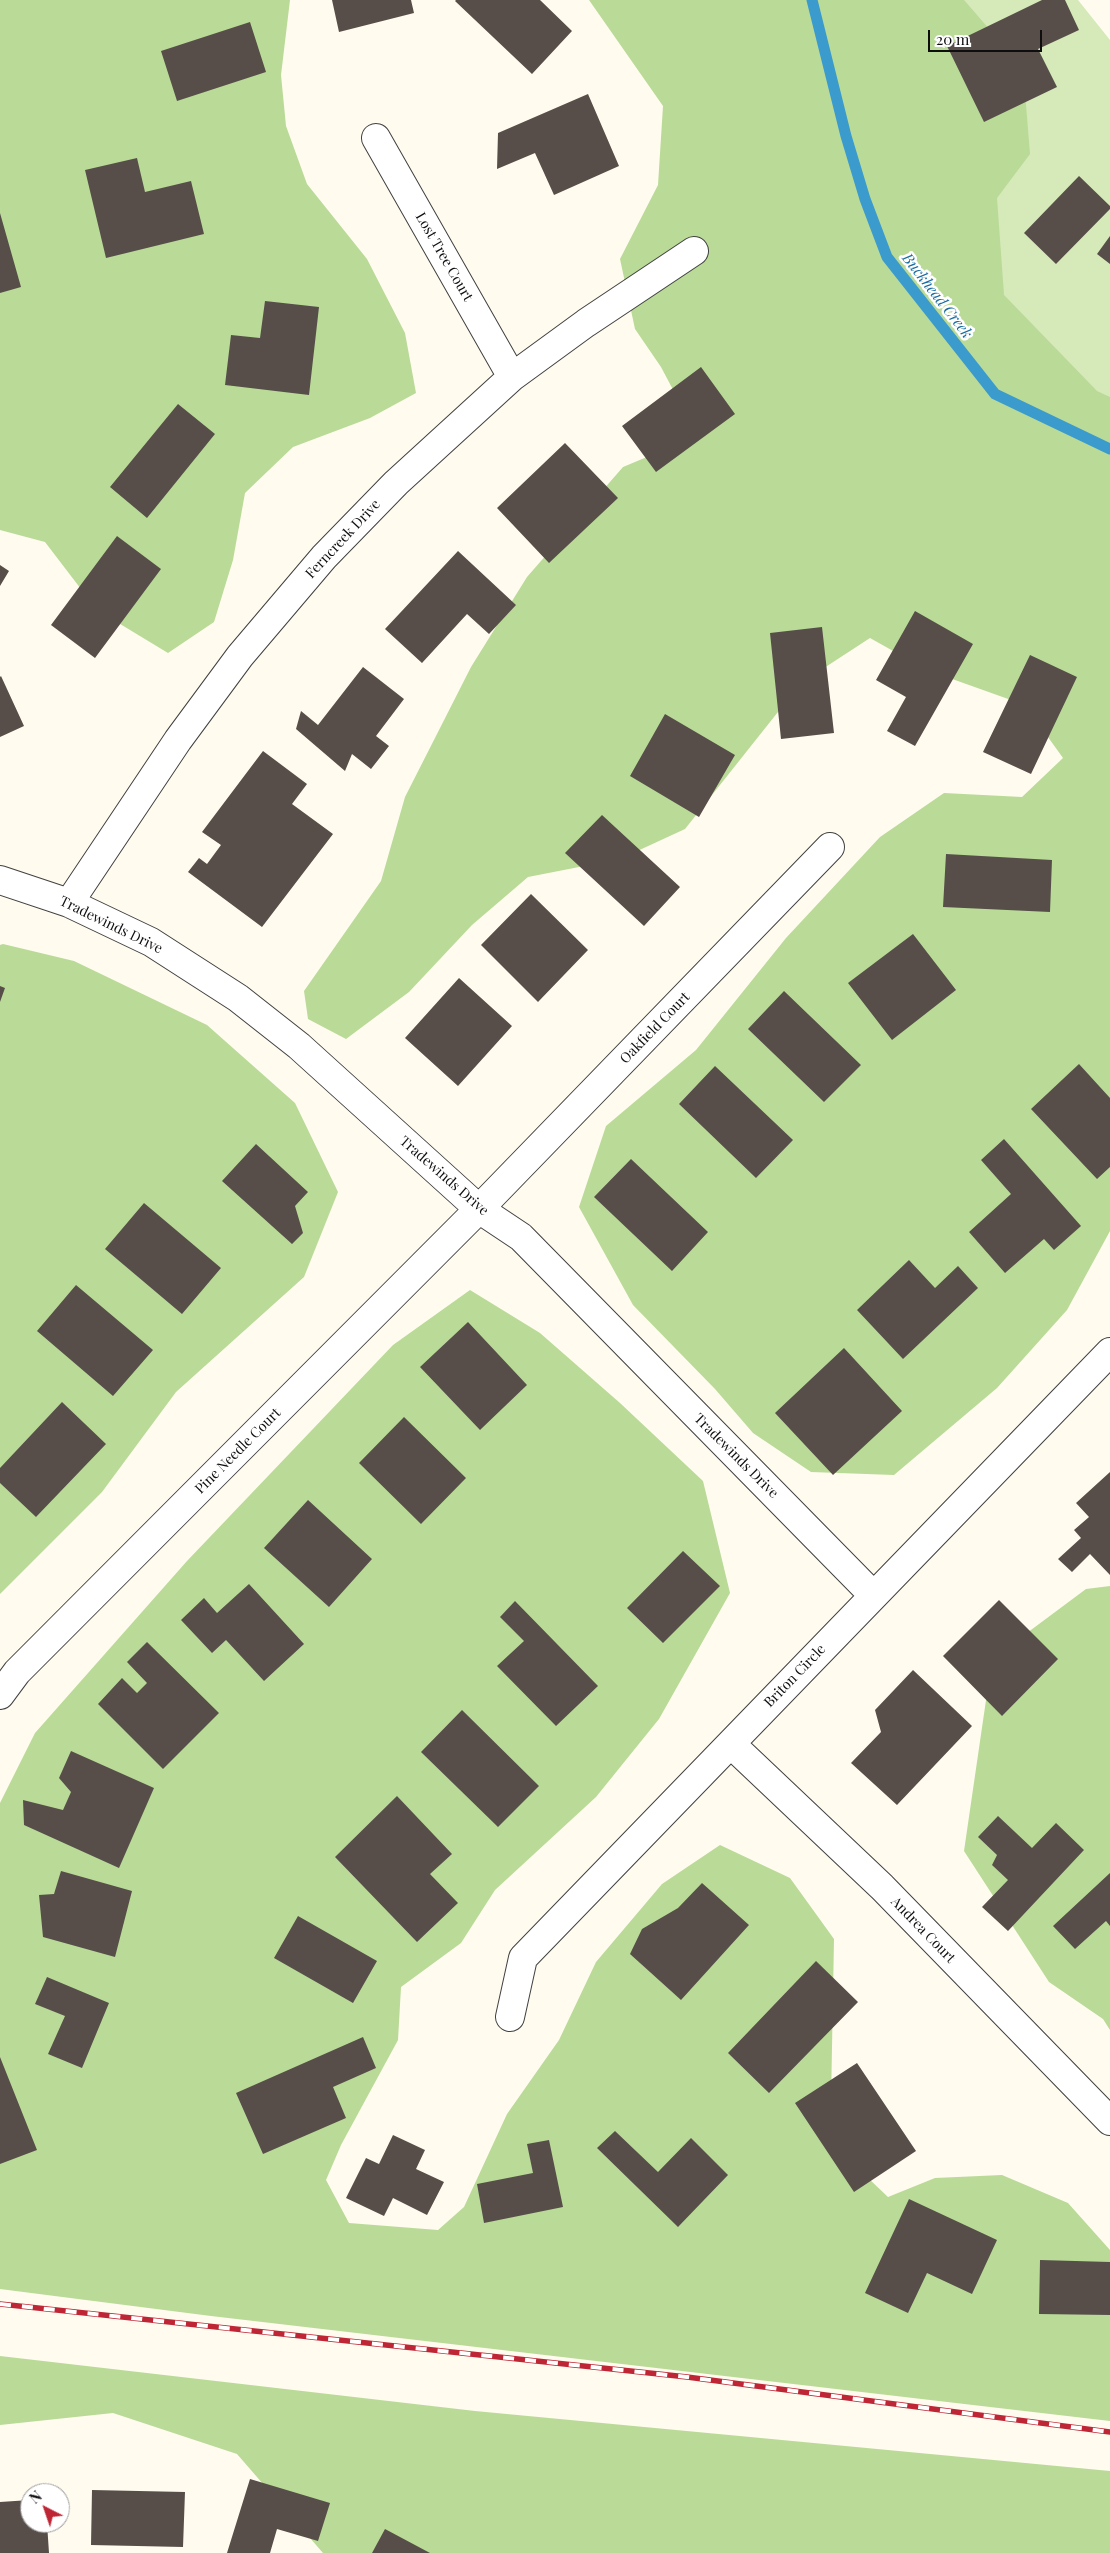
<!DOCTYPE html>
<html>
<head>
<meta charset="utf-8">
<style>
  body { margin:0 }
  #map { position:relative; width:1110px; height:2553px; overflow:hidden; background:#fffbef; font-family:"Playfair Display",serif }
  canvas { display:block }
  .north { position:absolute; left:20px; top:2483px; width:50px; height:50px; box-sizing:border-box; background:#fff; border:1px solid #9f9f9f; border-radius:50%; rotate:319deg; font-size:14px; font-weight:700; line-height:20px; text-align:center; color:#0e0e0e }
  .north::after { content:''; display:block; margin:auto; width:18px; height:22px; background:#be2636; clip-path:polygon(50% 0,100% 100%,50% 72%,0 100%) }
  .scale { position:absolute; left:928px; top:30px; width:114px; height:22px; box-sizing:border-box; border:2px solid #0e0e0e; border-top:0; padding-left:6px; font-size:15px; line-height:18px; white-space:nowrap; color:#0e0e0e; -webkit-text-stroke:4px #fff; paint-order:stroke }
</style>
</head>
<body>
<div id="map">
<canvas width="1110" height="2553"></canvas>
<div class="north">N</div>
<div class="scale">20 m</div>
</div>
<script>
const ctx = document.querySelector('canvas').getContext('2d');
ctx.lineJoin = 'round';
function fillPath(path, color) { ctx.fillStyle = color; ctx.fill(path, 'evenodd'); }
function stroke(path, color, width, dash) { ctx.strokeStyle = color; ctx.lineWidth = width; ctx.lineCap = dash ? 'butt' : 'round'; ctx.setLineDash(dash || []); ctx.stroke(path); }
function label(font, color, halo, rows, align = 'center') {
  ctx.font = font + ' "Playfair Display",serif'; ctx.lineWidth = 5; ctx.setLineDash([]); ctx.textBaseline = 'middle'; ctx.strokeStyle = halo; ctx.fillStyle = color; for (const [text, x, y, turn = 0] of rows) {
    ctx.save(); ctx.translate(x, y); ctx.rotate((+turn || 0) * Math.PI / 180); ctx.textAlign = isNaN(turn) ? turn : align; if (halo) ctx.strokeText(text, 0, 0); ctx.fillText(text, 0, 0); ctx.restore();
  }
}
const green = new Path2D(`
  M662,0h416l32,40v497z`);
const forest = new Path2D(`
  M0,0h290l-9,75 5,51 21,58 60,75 38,74 11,60 -46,25 -77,29 -48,46 -12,67 -19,62 -46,31 -71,-43 -52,-68 -45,-12z
  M589,0h375l59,68 7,86 -33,44 7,97 93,96 13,6v834l-43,79 -70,78 -103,87 -83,-3 -58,-39 -38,-44 -82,-84 -54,-98 27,-81 90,-76 90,-112 94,-101 64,-44 78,4 41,-39 -38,-53 -98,-35 -57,-32 -69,45 -116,146 -65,30 -92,18 -56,48 -63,67 -63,47 -38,-20 -4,-28 77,-110 24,-84 66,-130 56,-90 96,-110 43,-18 22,-31 -27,-51 -26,-38 -15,-70 38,-74 5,-79z
  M3,944l71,17 133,64 88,78 43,89 -34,85 -128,115 -74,100 -102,102v-649z
  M470,1290l70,43 80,70 83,78 27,112 -71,126 -63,78 -101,93 -34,53 -60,44 -3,53 -57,105 -15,35 23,43 89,7 26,-23 43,-93 52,-74 37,-78 66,-78 58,-39 70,33 44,61 -3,162 16,57 41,39 47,-19 67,-3 66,28 42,47v171l-899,-105 -211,-27v-486l35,-70 152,-172 206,-216z
  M1110,1586v444l-7,-11 -54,-37 -85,-131 28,-192 94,-70z
  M0,2356l475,55 635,60v82h-787l-86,-99 -124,-41 -113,12z`);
const stream = new Path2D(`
  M812,0l34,136 19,63 22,58 108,137 115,55`);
const building = new Path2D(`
  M332,0h79l3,13 -75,19z
  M456,0h84l32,31 -40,43 -77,-73z
  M1042,0h23l14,30 -41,19 19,38 -73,35 -37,-76z
  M250,22l16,50 -89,29 -16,-50z
  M588,94l31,72 -65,29 -19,-42 -38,16 1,-36z
  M137,158l8,34 46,-11 13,53 -98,24 -21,-88z
  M1079,176l31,30v3l-54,55 -32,-31z
  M0,213l21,74 -21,6z
  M1110,236v28l-13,-10z
  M265,301l54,6 -10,88 -84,-10 6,-50 29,3z
  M701,367l34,47 -79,58 -34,-46z
  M178,404l37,30 -68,84 -37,-31z
  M565,443l53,55 -69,65 -52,-55z
  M117,536l44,33 -66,89 -44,-33z
  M458,551l58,54 -27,29 -22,-20 -45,49 -37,-34z
  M0,565l9,6 -9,15z
  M915,611l58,33 -58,102 -28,-15 19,-34 -30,-17z
  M822,627l12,106 -53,6 -11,-106z
  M1030,655l47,22 -46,97 -48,-22z
  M363,667l41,32 -28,37 13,10 -18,23 -19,-15 -7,17 -49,-42 5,-18 17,14z
  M1,676l23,50 -24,11v-60z
  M665,714l70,41 -36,62 -69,-41z
  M263,751l44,33 -15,20 41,30 -71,93 -74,-55 11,-14 8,6 14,-19 -19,-13z
  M602,815l78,72 -36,39 -79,-73z
  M946,854l106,6 -2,52 -107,-5z
  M531,894l57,56 -50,52 -57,-57z
  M913,934l43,56 -64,50 -44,-57z
  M459,978l53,48 -54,60 -53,-48z
  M0,986l5,2 -5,14z
  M784,991l77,74 -37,37 -76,-73z
  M1079,1064l31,34v69l-13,12 -66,-70z
  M715,1066l78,74 -37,38 -77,-74z
  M1004,1139l77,87 -27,24 -10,-11 -39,34 -36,-41 42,-38 -30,-34z
  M256,1144l52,48 -13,14 8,27 -11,11 -70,-63z
  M631,1159l77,73 -36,39 -78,-74z
  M144,1203l77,65 -39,46 -77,-65z
  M909,1260l26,28 23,-22 20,22 -75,71 -46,-49z
  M76,1285l77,65 -40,46 -76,-65z
  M468,1322l59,63 -47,45 -60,-63z
  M844,1348l58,63 -69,64 -58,-62z
  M62,1402l44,42 -70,73 -36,-34v-15z
  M404,1417l62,61 -45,46 -62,-61z
  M1110,1472v103l-20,-21 -18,18 -14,-13 23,-21 -7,-8 15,-13 -13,-14z
  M308,1500l64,59 -43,48 -65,-59z
  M683,1551l37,35 -57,57 -36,-35z
  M249,1584l55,60 -40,37 -38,-41 -14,13 -31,-33 23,-22 13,15z
  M999,1600l59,59 -56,57 -59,-60z
  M515,1601l83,85 -42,40 -59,-60 27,-25 -24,-24z
  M147,1642l72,71 -56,56 -65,-65 24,-26 15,15 10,-10 -20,-21z
  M913,1670l59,56 -75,79 -46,-42 30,-31 -6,-22z
  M462,1710l77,76 -41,41 -77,-75z
  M71,1751l83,37 -35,80 -95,-43 -1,-25 40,10 8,-18 -12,-14z
  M397,1796l55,58 -22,20 28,29 -41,39 -82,-85z
  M998,1816l34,32 24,-25 28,27 -76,81 -26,-24 26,-27 -16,-15 5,-10 -19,-18z
  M61,1871l71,20 -17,66 -72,-20 -4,-42 15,-1z
  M1110,1873v53l-4,-5 -31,28 -22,-23z
  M702,1883l47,42 -68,75 -51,-46 12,-25 36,-21z
  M298,1916l79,45 -24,42 -79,-45z
  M816,1961l42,41 -89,91 -41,-40z
  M47,1977l62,26 -27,65 -34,-14 17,-38 -30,-12z
  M363,2037l13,31 -43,19 13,31 -83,36 -27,-61z
  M0,2057l37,93 -37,14z
  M857,2063l59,88 -62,41 -59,-89z
  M615,2131l43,41 33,-34 37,37 -50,52 -81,-79z
  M393,2135l32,15 -9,19 28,13 -17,33 -34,-17 -9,18 -38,-18 20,-40 13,6z
  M549,2140l14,67 -79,16 -7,-39 56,-11 -6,-29z
  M909,2199l88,41 -25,54 -45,-21 -19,40 -43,-20z
  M1040,2260l70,2v53l-71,-1z
  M250,2479l80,24 -12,38 -41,-12 -7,24h-43z
  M92,2490l93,2 -2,55 -92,-2z
  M30,2500v23h17l2,30h-49v-51z
  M385,2529l45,24h-58z`);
const street = new Path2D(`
  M376,138l136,239
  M0,880l69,23 82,39 87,56 61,48 180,163 42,28 352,358
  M69,903l109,-163 62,-84 84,-99 72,-74 116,-106 74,-54 108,-72
  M0,1695l17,-23 462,-463 351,-362
  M731,1744l151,143 228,234
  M510,2017l13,-59 587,-606`);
const rail = new Path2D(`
  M0,2304l687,73 423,55`);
const streetNames = [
  ["Lost Tree Court",444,257,60],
  ["Ferncreek Drive",343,539,-47],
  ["Tradewinds Drive",111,925,26],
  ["Oakfield Court",655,1028,-46],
  ["Tradewinds Drive",444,1176,41],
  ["Pine Needle Court",238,1451,-45],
  ["Tradewinds Drive",736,1456,45],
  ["Briton Circle",795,1676,-46],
  ["Andrea Court",923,1930,46]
];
const waterNames = [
  ["Buckhead Creek",937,296,52]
];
fillPath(green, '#d5e9b9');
fillPath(forest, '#bada98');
stroke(stream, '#3b9bcd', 11);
fillPath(building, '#574e4a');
stroke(street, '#414141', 30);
stroke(street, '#fff', 28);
stroke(rail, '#be2636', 5.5);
stroke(rail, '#fff', 4, [11]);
label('14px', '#0e0e0e', '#fff', streetNames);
label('italic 15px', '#176ca0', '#fff', waterNames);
</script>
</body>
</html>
